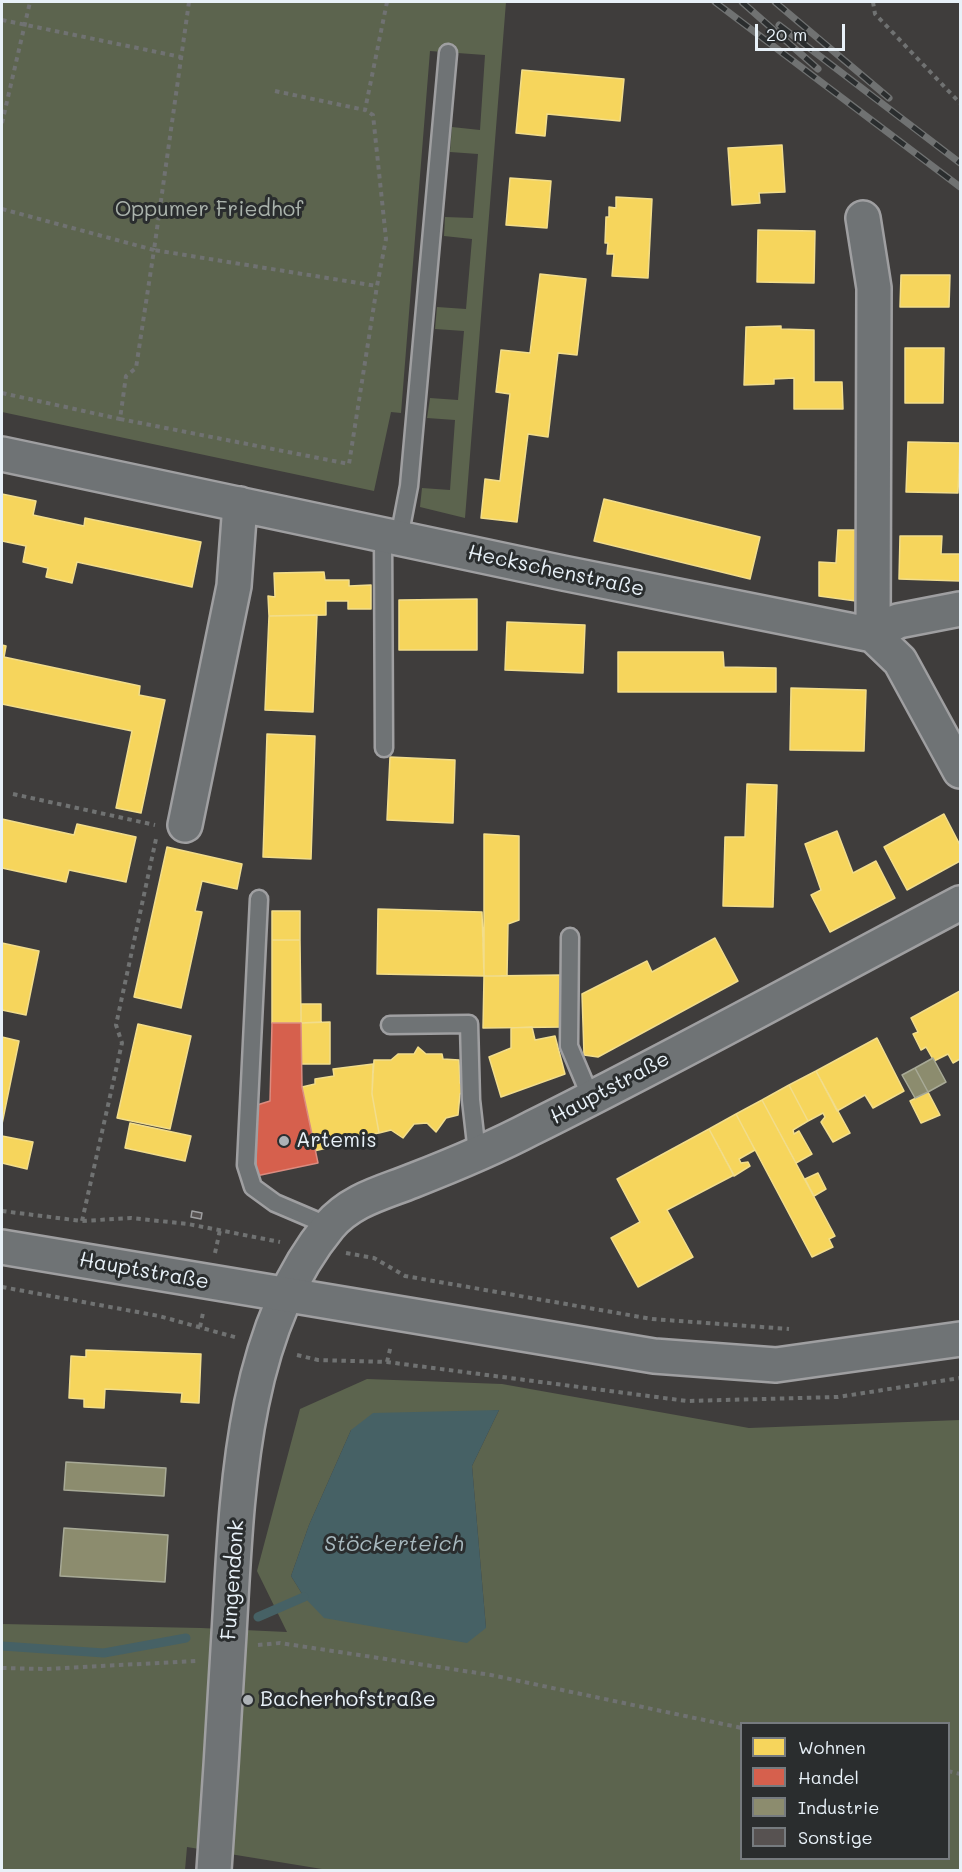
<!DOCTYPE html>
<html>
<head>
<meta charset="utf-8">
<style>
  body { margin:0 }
  #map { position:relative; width:962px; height:1872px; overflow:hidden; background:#3f3d3c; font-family:Mali,sans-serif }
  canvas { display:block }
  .frame { position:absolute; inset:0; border:3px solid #e8f1f8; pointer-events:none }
  .legend { position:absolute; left:740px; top:1722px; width:210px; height:138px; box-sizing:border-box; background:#2a2d2e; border:2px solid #767b7f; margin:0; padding:8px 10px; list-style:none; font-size:18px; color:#e8f1f8 }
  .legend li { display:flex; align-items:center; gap:12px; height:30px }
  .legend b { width:30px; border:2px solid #767b7f }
  .scale { position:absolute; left:755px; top:24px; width:90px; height:27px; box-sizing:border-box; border:3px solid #e8f1f8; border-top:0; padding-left:8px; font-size:18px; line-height:21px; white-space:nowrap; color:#e8f1f8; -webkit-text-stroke:4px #2a2d2e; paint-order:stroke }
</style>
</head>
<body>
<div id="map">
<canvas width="962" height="1872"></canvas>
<div class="frame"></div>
<ul class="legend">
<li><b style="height:16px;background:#f6d55c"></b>Wohnen</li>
<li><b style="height:16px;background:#d6604d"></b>Handel</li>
<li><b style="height:16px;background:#8c8c6e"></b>Industrie</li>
<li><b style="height:16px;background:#575251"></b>Sonstige</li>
</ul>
<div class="scale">20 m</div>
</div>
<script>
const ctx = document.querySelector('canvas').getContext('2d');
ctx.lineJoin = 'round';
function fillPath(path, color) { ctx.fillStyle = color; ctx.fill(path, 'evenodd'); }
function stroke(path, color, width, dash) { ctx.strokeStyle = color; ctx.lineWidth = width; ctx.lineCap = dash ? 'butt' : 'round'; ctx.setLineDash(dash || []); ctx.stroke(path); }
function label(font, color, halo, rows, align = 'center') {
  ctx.font = font + ' Mali,sans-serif'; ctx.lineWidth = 6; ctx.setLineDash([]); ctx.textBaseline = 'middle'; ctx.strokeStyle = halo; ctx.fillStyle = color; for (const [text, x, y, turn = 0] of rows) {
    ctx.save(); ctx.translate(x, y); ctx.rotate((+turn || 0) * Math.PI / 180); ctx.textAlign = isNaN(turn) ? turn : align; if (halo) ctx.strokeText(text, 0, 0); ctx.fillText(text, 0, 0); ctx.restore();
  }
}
const green = new Path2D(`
  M2,2h504l-41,516 -45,-11 2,-19 28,2 5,-70 -28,-2 3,-20 28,2 6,-69 -29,-2 2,-22 29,2 6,-70 -28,-3 1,-19 28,1 5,-64 -28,-2 2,-25 28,3 5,-75 -55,-4 -29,362 -10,-1 -17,79 -372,-79z
  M367,1379l135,5 247,44 211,-8v450h-632l-141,-23 -2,23h-183v-246l199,4 86,4 -30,-61 43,-162zM499,1410l-27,56 14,162 -182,-31 -13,-21 18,-51 42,-95zM742,1724h206v134h-206z`);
const water = new Path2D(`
  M499,1410l-27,56 14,162 -19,15 -143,-25 -20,-21 -13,-21 18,-51 42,-95 22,-17z`);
const homes = new Path2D(`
  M522,70l102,9 -4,42 -73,-7 -2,22 -29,-3z
  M782,145l3,47 -26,1 1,10 -28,2 -4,-57z
  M510,178l41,3 -4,47 -41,-3z
  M616,197l36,2 -4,79 -36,-2 2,-22h-7l1,-11h-3l1,-26h3v-10l7,1z
  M758,230l57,1 -1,52 -57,-1z
  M540,274l46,5 -9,76 -19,-2 -10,84 -20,-3 -11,88 -36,-4 4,-39 15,2 10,-87 -14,-2 5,-42 29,3z
  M901,275h49l-1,32h-49z
  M781,326v3l33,1v52h28l1,27h-49v-31l-20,1v5l-30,1 2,-58z
  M905,348h39l-1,55h-38z
  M908,442l52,1 -2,50 -52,-1z
  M2,494l34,7 -3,14 51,11 1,-8 116,24 -9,45 -115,-25 -5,21 -26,-6 2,-9 -25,-6 3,-16 -24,-5z
  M604,499l156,38 -10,42 -156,-38z
  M838,530h19l-1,71 -37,-5v-34l17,1z
  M900,536h42l-1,18h19v27l-61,-2z
  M324,572l1,8h24v6l22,-1v24h-23v-8h-22v14l-57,1 -1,-20 7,1 -1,-24z
  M477,599v51h-78v-50z
  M317,615l-4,97 -48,-2 4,-94z
  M507,622l78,3 -2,48 -78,-3z
  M2,645l4,1 -2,11 136,29 -1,9 26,5 -24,113 -25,-5 16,-77 -130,-27z
  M618,652h105l1,15 52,1v24h-158z
  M791,688l75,2 -2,61 -74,-1z
  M267,734l48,2 -4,123 -48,-2z
  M390,757l65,3 -2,63 -66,-3z
  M747,784l30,1 -4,122 -50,-1 2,-69h20z
  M944,814l16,31v16l-53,29 -23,-43z
  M2,819l72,16 3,-11 59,13 -10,45 -57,-12 -3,12 -64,-14z
  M837,831l16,42 23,-12 19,37 -65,34 -19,-37 10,-5 -16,-46z
  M484,834l35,2v84l-11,4 -1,52h-23z
  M167,847l75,17 -5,25 -35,-8 -7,30 7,1 -21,96 -47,-11z
  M378,909l104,3 2,64 -107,-2z
  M272,911h28v29h-28z
  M715,938l23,43 -140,76 -14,-2 -2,-61 65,-33 5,11z
  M272,940h28l1,83h-29z
  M2,943l37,8 -13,64 -24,-5z
  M563,975v52l-80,1 1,-52z
  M960,991v68l-7,4 -5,-9 -14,7 -8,-14 -5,3 -8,-16 5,-2 -7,-14z
  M301,1004h20v18l-20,1z
  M330,1022v42h-29v-41z
  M138,1024l53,12 -21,93 -53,-11z
  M532,1027l3,13 20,-4 10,38 -64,23 -12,-40 22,-9v-20z
  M2,1037l17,4 -17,83z
  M877,1038l27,53 -31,17 -8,-13 -28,16 -21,-40z
  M418,1047l8,7h16l1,5 16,1 1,23 6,8 -6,3 -2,21 -12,3 -10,14 -9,-9 -13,1 -11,14 -12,-8 -12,3 -7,-39 2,-34h17l7,-6h16z
  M373,1064l-1,30 7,39 -30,5 -5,6 -30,7 -12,-64 13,-3v-5l19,-3 -1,-7z
  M816,1071l34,62 -17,9 -12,-20 4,-5 -2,-4 -15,8 -19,-36z
  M789,1085l19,36 -15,9 1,4 5,-3 13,23 -16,9 -34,-63z
  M928,1092l12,23 -19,8 -11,-22z
  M762,1100l73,136 -6,3 4,8 -21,10 -76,-143z
  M736,1114l19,36 -16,9 2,4 7,-1 2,4 -16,10 -25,-47z
  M130,1123l61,13 -6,25 -60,-13z
  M709,1129l25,46 -67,35 26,47 -55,30 -27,-49 29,-16 -23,-43z
  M2,1136l31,6 -6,27 -25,-6z
  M818,1173l8,16 -12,7 -9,-17z
  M86,1350l115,4 -2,49 -18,-1 1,-9 -77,-4 -1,19 -20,-1v-8l-15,-1 2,-42 15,1z`);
const shops = new Path2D(`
  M272,1023h29l1,64 16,76 -62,13 1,-71 13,-4z`);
const industry = new Path2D(`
  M933,1058l13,24 -18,10 -13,-24z
  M915,1068l13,24 -13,6 -13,-23z
  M66,1462l100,6 -2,28 -100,-6z
  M64,1528l104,7 -3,47 -105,-6z`);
const stream = new Path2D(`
  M258,1617l46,-20
  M2,1646l102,7 82,-15`);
const building = new Path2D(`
  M192,1211l10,2 -1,6 -10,-2z`);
const path = new Path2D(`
  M189,2l-35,248 223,36 9,-47 -13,-124 -8,-5
  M873,2l2,12 85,89
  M2,20l179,37
  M275,91l90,19 22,-108
  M2,123l28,-121
  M2,209l152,41 -18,118 -10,8 -6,43 229,45 28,-178
  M2,393l118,26
  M13,794l142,31
  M2,1211l80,10 49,-3 57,6 92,18
  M82,1221l40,-178 -6,-18 40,-186
  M215,1253l5,-23
  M346,1253l28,5 31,18 247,43 137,10
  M2,1287l157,29 79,22
  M200,1327l3,-14
  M297,1355l21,5 69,2 300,39 151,-4 122,-19
  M387,1362l4,-17
  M258,1645l22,-2 211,32 251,53
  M2,1668l43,1 151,-8
  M948,1771l12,3`);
const lane = new Path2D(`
  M383,535l1,213
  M399,538l10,-52 39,-433
  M259,899l-13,266 7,22 22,16 54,23
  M570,937l-1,109 22,52
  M390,1025l79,-1 2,76 6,53`);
const street = new Path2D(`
  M863,218l11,70 -1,347 25,-14 62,-12
  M2,454l561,119 310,62 27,26 60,110
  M185,825l49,-239 6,-82
  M214,1870c5,-73 10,-147 14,-220 9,-139 8,-311 101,-424 22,-26 53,-33 83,-45 41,-16 82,-33 120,-53 145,-72 286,-150 428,-225`);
const secondary = new Path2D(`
  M2,1247l652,109 122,9 184,-26`);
const rail = new Path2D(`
  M715,2l245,185
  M742,2l76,67
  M775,2l114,96
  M779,25l181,138`);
const markers = [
  [284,1141,6,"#adb2b6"],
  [248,1700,6,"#adb2b6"]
];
const parkNames = [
  ["Oppumer Friedhof",209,210]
];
const streetNames = [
  ["Heckschenstraße",556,571,12],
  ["Hauptstraße",610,1088,-28],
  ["Hauptstraße",144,1271,10],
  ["Fungendonk",233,1580,-86]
];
const poiNames = [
  ["Artemis",296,1141],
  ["Bacherhofstraße",260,1700]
];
const waterNames = [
  ["Stöckerteich",394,1544]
];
fillPath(green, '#5c644e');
fillPath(water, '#466165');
fillPath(homes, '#f6d55c');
stroke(homes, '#f2dd8b', 1.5);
fillPath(shops, '#d6604d');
stroke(shops, '#db8c80', 1.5);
fillPath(industry, '#8c8c6e');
stroke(industry, '#a8aa97', 1.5);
stroke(stream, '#466165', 9);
fillPath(building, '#575251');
stroke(building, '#9f9fa1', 1.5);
stroke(lane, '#9f9fa1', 21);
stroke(street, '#9f9fa1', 38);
stroke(secondary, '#9f9fa1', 38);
stroke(path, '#707272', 4, [4.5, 4.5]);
stroke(lane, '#6f7375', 16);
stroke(street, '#6f7375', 33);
stroke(secondary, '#6f7375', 33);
stroke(rail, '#707272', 7);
stroke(rail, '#2a2d2e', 4.5, [14]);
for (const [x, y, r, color] of markers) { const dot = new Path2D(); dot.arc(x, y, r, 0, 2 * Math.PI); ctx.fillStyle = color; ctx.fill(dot); stroke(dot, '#2a2d2e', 2); }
label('21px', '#abb4ad', '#2a2d2e', parkNames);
label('21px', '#e8f1f8', '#2a2d2e', streetNames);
label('21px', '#e8f1f8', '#2a2d2e', poiNames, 'left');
label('italic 22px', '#a8b9bf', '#2a2d2e', waterNames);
</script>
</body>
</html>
